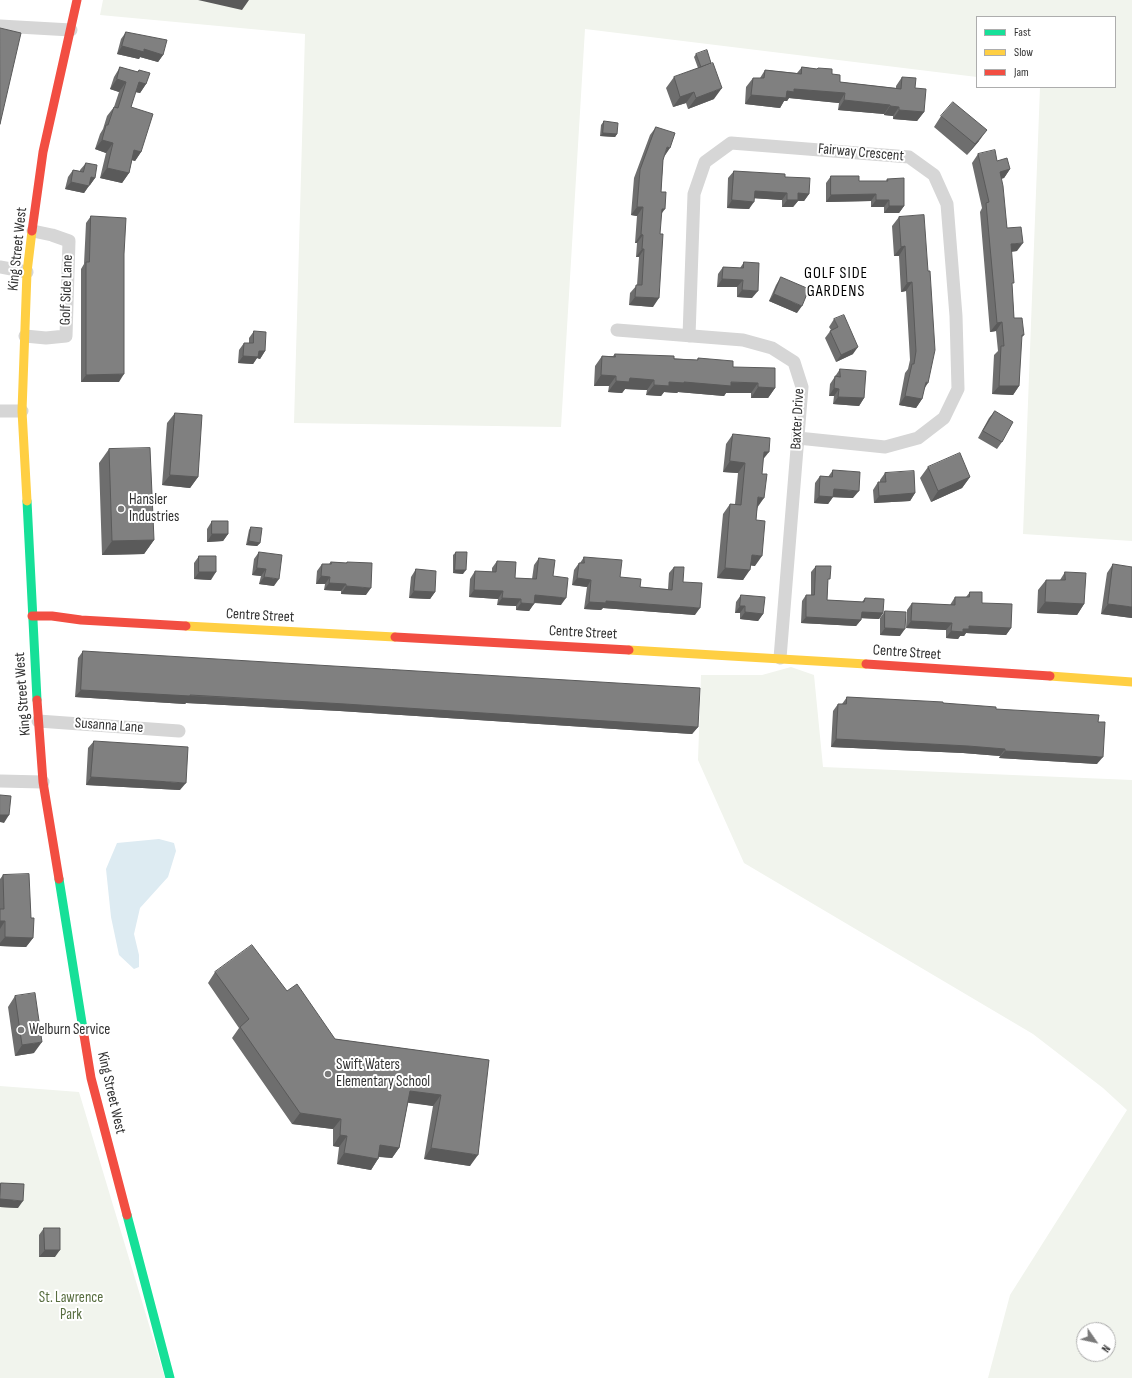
<!DOCTYPE html>
<html>
<head>
<meta charset="utf-8">
<style>
  body { margin:0 }
  #map { position:relative; width:1132px; height:1378px; overflow:hidden; background:#fff; font-family:"Sofia Sans Condensed",sans-serif }
  canvas { display:block }
  .legend { position:absolute; left:976px; top:16px; width:140px; height:72px; box-sizing:border-box; background:#fff; border:1px solid #adadad; margin:0; padding:5px 7px; list-style:none; font-size:12px; color:#323232 }
  .legend li { display:flex; align-items:center; gap:8px; height:20px }
  .legend b { width:20px; border:1px solid #adadad }
  .north { position:absolute; left:1076px; top:1322px; width:40px; height:40px; box-sizing:border-box; background:#fff; border:1px solid #adadad; border-radius:50%; rotate:124deg; font-size:11px; font-weight:700; line-height:16px; text-align:center; color:#323232 }
  .north::after { content:''; display:block; margin:auto; width:14px; height:18px; background:#7a7a7a; clip-path:polygon(50% 0,100% 100%,50% 72%,0 100%) }
</style>
</head>
<body>
<div id="map">
<canvas width="1132" height="1378"></canvas>
<ul class="legend">
<li><b style="height:5px;background:#16e098"></b>Fast</li>
<li><b style="height:5px;background:#ffcf43"></b>Slow</li>
<li><b style="height:5px;background:#f24e42"></b>Jam</li>
</ul>
<div class="north">N</div>
</div>
<script>
const ctx = document.querySelector('canvas').getContext('2d');
ctx.lineJoin = 'round';
function fillPath(path, color) { ctx.fillStyle = color; ctx.fill(path, 'evenodd'); }
function stroke(path, color, width, dash) { ctx.strokeStyle = color; ctx.lineWidth = width; ctx.lineCap = dash ? 'butt' : 'round'; ctx.setLineDash(dash || []); ctx.stroke(path); }
function label(font, color, halo, rows, align = 'center') {
  ctx.font = font + ' "Sofia Sans Condensed",sans-serif'; ctx.lineWidth = 4; ctx.setLineDash([]); ctx.textBaseline = 'middle'; ctx.strokeStyle = halo; ctx.fillStyle = color; for (const [text, x, y, turn = 0] of rows) {
    ctx.save(); ctx.translate(x, y); ctx.rotate((+turn || 0) * Math.PI / 180); ctx.textAlign = isNaN(turn) ? turn : align; if (halo) ctx.strokeText(text, 0, 0); ctx.fillText(text, 0, 0); ctx.restore();
  }
}
const green = new Path2D(`
  M103,0h1029v541l-109,-7 17,-447h75v-70h-138v60l-392,-48 -24,398 -267,-4 11,-389 -205,-19z
  M791,667l23,8 9,92 309,13v598h-144l22,-83 117,-185 -24,-22 -70,-54 -289,-171 -46,-103 3,-85h61zM1084,1330h24v24h-24z
  M0,1086l79,6 86,286h-165z`);
const water = new Path2D(`
  M159,839l15,4 2,8 -8,26 -28,31 -6,26 5,21v12l-5,2 -15,-14 -8,-38 -5,-48 11,-26z`);
const street = new Path2D(`
  M0,26l71,4
  M0,267l27,5
  M617,330l126,10 29,8 22,14 8,25 -22,271
  M25,336l21,2 20,-2 3,-95 -17,-6 -19,-4
  M689,336l5,-142 11,-32 26,-19 178,14 25,18 13,29 9,112 2,73 -14,29 -26,20 -33,9 -87,-9
  M0,411h22
  M38,721l141,10
  M0,781l43,1`);
const fast = new Path2D(`
  M27,501l10,199
  M59,879l24,150
  M127,1215l43,163`);
const slow = new Path2D(`
  M27,501l-5,-90 5,-139 5,-41
  M186,626l209,11
  M629,650l237,14
  M1050,676l82,6`);
const jam = new Path2D(`
  M32,231l11,-79 34,-152
  M32,616h20l29,4 105,6
  M395,637l234,13
  M866,664l184,12
  M37,700l6,82 16,97
  M83,1029l8,49 36,137`);
const wall = new Path2D(`
  M126,32l37,23 -5,7 -18,-5 -1,2 -22,-5 4,-15z
  M696,54l18,45 -26,10 -2,-6 -13,4 -7,-19 8,-11 24,-9 -4,-11z
  M120,67l17,5 2,-2 7,14 -6,9 -5,-1 -4,15 10,45 -6,9 -3,-1 -3,13 -7,10 -22,-5 6,-25 -11,-4 5,-15 3,-5 4,-13 7,-9 5,-15 -9,-3 4,-12z
  M802,67l15,2 1,-1 14,6 8,8 56,6v-2l6,-9 13,11 9,24 -7,9 -24,-2v-3l-9,-1v-1l-46,-4 1,-7 -50,-5 -2,3h-3l-4,7 -35,-4 1,-17 7,-9h7l5,-8 32,3z
  M941,116l38,25 -12,14 -33,-28z
  M604,121l13,13 -2,3 -15,-1 1,-11z
  M656,127l8,29 -1,4 -2,32v22l-8,93 -24,-2 1,-12 7,-8 2,-28h-3l1,-14h-2l2,-27 -6,-1 3,-37 16,-43z
  M978,154l19,7 13,8 -6,9 -3,1 6,49 10,23 -6,1 1,34 2,32 10,17 -3,3 -2,48 -6,9 -21,-1 2,-39 4,-4 -2,-20 -6,1 -10,-120 2,-4 -10,-45z
  M86,163l9,15 -5,7h-1l-5,8 -19,-4 3,-12 5,-7 7,1v-1z
  M734,171l51,6 24,17 -5,7h-6l-5,6h-11v-7l-28,-2 -5,11 -22,-1 1,-30z
  M831,176l28,5h27l1,-2 17,27 -5,7h-15v-6h-13v-6l-45,1v-19z
  M924,215v174l-2,10 -6,9 -17,-3 6,-32 3,-4 2,-9 -4,-69 -5,1 -2,-36h-5l-2,-30 7,-9z
  M91,216l33,38 -5,128h-38v-113l3,-5 2,-41z
  M744,262l8,36 -15,-1v-10h-20l1,-13 5,-7 17,1z
  M781,277l16,36 -28,-12 7,-16z
  M834,319l19,35 -17,8 -11,-24 6,-8 -2,-3z
  M254,331l11,20 -5,8 -3,-1 -4,6 -15,-1 1,-13 5,-7h5v-5z
  M615,354l82,6 1,-2 35,9 42,21 -7,10h-17v-5h-25l-2,3 -46,-4 -1,1 -13,-1 -3,4 -15,-1 1,-5 -22,-1 -3,4 -14,-1 1,-6h-15l1,-20 7,-10h11z
  M840,369l24,29 -5,8 -26,-2 1,-8h-5l1,-12z
  M995,411l7,31 -5,7 -19,-11 11,-20z
  M175,413l23,64 -8,11 -28,-3 5,-62z
  M733,434l30,26 -7,60 -1,46 -4,-1 -8,15 -26,-2 6,-64 7,-10h5l3,-31 -15,-1 3,-28z
  M109,449l45,91 -10,14 -42,1 -3,-92z
  M928,467l42,10 -8,11 -31,14 -11,-24z
  M833,470l20,28 -20,-1 -5,7 -14,-1 1,-20 5,-7 8,1z
  M885,473l30,20 -5,8 -36,2 -1,-13 5,-8h2v-2z
  M212,521l16,13 -5,7 -16,1v-13z
  M251,527l9,16 -3,3 -11,-1 3,-15z
  M259,552l15,34 -15,-2 2,-8 -9,-1 2,-16z
  M456,552l7,22 -10,-1v-18z
  M199,556l12,24 -17,-1v-16z
  M584,557l36,20 20,10 28,2 1,-16 5,-6 9,15 12,33 -92,-7 -2,2 -17,-1 3,-22 -15,-2 2,-15 5,-7h1z
  M539,558l14,18 8,29 -27,-2 -5,8 -13,-1v-4l-19,-1 1,-6 -29,-2 1,-18 5,-8 17,1v-4l5,-7 18,17 17,1 2,-14z
  M331,562l15,1 1,-1 19,33 -25,-1v-3l-17,-1 1,-6h-9l1,-13 5,-7h7z
  M1113,564l19,54 -31,-4 6,-41z
  M816,566l12,16 -1,18 35,2 3,-4 18,15 -4,6 -18,-1v2l-5,6 -55,-3 1,-22 4,-6h5v-23z
  M416,569l19,23 -5,7 -21,-1 2,-21z
  M1065,572l19,32 -7,11 -40,-2 1,-23 8,-10h14z
  M970,592l12,11 29,25 -5,7 -40,-2 -2,3h-4l-2,3 -12,-1v-8l-40,-2 1,-18 5,-7 38,2 5,-8h11z
  M741,595l22,19 -5,7 -18,-2v-6h-5l1,-11z
  M885,611l15,25 -20,-1v-17z
  M83,651l615,76 -6,7 -352,-23 -154,-8 -1,1 -110,-7 3,-39z
  M847,697l96,6 53,6 102,13 -1,42 -98,-6 1,-2 -37,-3 -132,-6 2,-36 5,-7h4z
  M94,741l86,49 -94,-5 2,-37z
  M3,875l28,43 2,20 -7,9 -26,-1v-67z
  M215,972l72,19 48,48 154,21 -19,106 -46,-7 9,-53 -25,-4 -9,46 -7,10 -13,-1 -8,13 -34,-6 2,-17 -6,-1v-17l-41,-5 -60,-86 7,-10 -31,-45z
  M15,996l19,57 -19,3 -7,-49z
  M1,1183l17,25 -18,-1v-22z
  M44,1228l11,29h-16v-22z`);
const shadedWall = new Path2D(`
  M198,0h51l-7,10z
  M122,46l22,3 19,6 -5,7 -18,-5 -1,2 -22,-5z
  M117,79l9,3 -7,10 -9,-3z
  M139,82l7,2 -6,9 -8,-2z
  M722,88l-8,11 -26,10 8,-11z
  M794,89l51,4 -6,10 -50,-5 -2,3h-3l-4,7 -35,-4 6,-9 36,-4z
  M694,92l-8,11 -13,4 7,-10z
  M844,100l46,5 -6,9 -46,-4z
  M890,106l9,1 -6,9 -9,-1z
  M899,110l25,2 -7,9 -24,-2z
  M987,130l-8,11 -12,14 8,-11z
  M603,133l14,1 -2,3 -15,-1z
  M102,140l11,3 -7,10 -11,-4z
  M667,147l3,1 -6,9z
  M134,150l7,2 -6,9 -7,-2z
  M107,168l22,5 -7,10 -22,-5z
  M1010,169l-6,9 -10,2 6,-8z
  M91,177l4,1 -5,7 -4,-1z
  M71,182l18,4 -5,7 -19,-4z
  M755,191l32,2 -5,7 -32,-2z
  M798,193l11,1 -5,7h-6l-5,6h-11l5,-7z
  M876,194l-5,7 -45,1 5,-7z
  M732,200l22,2 -5,7 -22,-1z
  M876,200h13l-5,7h-13z
  M889,206h15l-5,7h-15z
  M637,207h6l-6,9 -6,-1z
  M662,209h3l-6,8z
  M641,234l2,1 -6,8h-2z
  M1023,243l-6,8 -12,1 6,-8z
  M905,246l-6,10h-5l7,-9z
  M642,249h2l-5,8h-3z
  M722,279l21,1 -6,7h-20z
  M912,282l-6,9 -5,1 6,-9z
  M742,290l16,1 -6,7 -15,-1z
  M774,294l28,12 -5,7 -28,-12z
  M635,297l24,1 -6,9 -24,-2z
  M1002,322l-6,9 -6,1 7,-9z
  M858,347l-5,7 -17,8 5,-7z
  M259,351h6l-5,8 -3,-1 -4,6 -15,-1 5,-7z
  M124,374l-5,8h-38l5,-7z
  M601,375l15,1 -7,10h-15z
  M630,378l24,2 -7,10 -22,-1 -3,4 -14,-1 8,-11z
  M669,382h15l74,1 -7,10h-25l-2,3 -46,-4 -1,1 -13,-1 -3,4 -15,-1 8,-10z
  M926,382l2,1 -6,9z
  M999,386h20l-6,9 -21,-1z
  M758,387l17,1 -7,10h-17z
  M834,388l5,1 -5,7h-5z
  M905,396l17,3 -6,9 -17,-3z
  M838,397l26,1 -5,8 -26,-2z
  M764,452h5l-8,10z
  M730,461l15,2 -7,10 -15,-1z
  M170,475l28,2 -8,11 -28,-3z
  M970,477l-8,11 -31,14 7,-11z
  M834,489l25,2 -6,7 -25,-1z
  M915,493l-5,8 -36,2 5,-7z
  M819,496l14,1 -5,7 -14,-1z
  M758,497l6,1 -7,10h-6z
  M212,534h16l-5,7 -16,1z
  M154,540l-10,14 -42,1 10,-14z
  M249,541l11,2 -3,3 -11,-1z
  M752,555l10,1 -7,10 -10,-1z
  M257,568l9,1 -5,7 -9,-1z
  M725,568l25,2 -7,10 -26,-2z
  M455,570h11l-3,4 -10,-1z
  M199,572h17l-5,8 -17,-1z
  M321,576l9,1 -5,7h-9z
  M264,577l15,2 -5,7 -15,-2z
  M577,578l14,2 -4,7 -15,-2z
  M329,583l17,1 -5,7 -17,-1z
  M346,586l25,2 -5,7 -25,-1z
  M474,590l29,1 -5,8 -29,-2z
  M414,591l21,1 -5,7 -21,-1z
  M535,595l31,3 -5,7 -32,-3z
  M502,598l19,1 -5,7 -19,-1z
  M606,601l94,7 -5,7 -92,-7 -2,2 -17,-1 5,-7z
  M1045,602l39,2 -7,11 -40,-2z
  M521,603l13,1 -5,7 -13,-1z
  M1108,604l24,3v11l-31,-4z
  M740,606h5l-5,7h-5z
  M745,612l18,2 -5,7 -18,-2z
  M862,612l21,1 -4,6 -21,-1z
  M806,617l55,3 -5,6 -55,-3z
  M911,621l41,2 -6,7 -40,-2z
  M969,626l42,2 -5,7 -40,-2 -2,3h-4l-2,3 -12,-1 5,-7 12,-2z
  M885,628l20,1 -5,7 -20,-1z
  M81,690l264,14 353,23 -6,7 -352,-23 -154,-8 -1,1 -110,-7z
  M836,739l132,7 37,3 -5,7 -37,-3 -132,-6z
  M1005,751l98,6 -6,7 -98,-6z
  M91,777l95,6 -6,7 -94,-5z
  M0,815h9l-5,8 -4,-1z
  M0,921h5l-5,8z
  M5,937l28,1 -7,9 -26,-1v-3z
  M42,1042l-8,11 -19,3 7,-11z
  M410,1091l31,4 -8,11 -31,-4z
  M300,1113l41,6 -8,10 -41,-5z
  M340,1135l7,1 -8,11 -6,-1z
  M380,1145l19,3 -7,10 -19,-2z
  M431,1148l47,7 -8,11 -46,-7z
  M344,1153l34,6 -7,11 -34,-6z
  M0,1199l23,2 -5,7 -18,-1z
  M45,1250h15l-5,7h-16z`);
const building = new Path2D(`
  M0,28l21,5 -21,91z
  M126,32l41,8 -4,15 -19,-6v3l-22,-6z
  M707,50l4,13 -10,4 -5,-13z
  M713,63l9,25 -26,10 -2,-6 -14,5 -6,-20z
  M120,67l18,5 1,-2 11,3 -4,11 -7,-2 -8,25 22,7 -12,38 -7,-2 -5,23 -22,-5 6,-25 -11,-3 4,-15h2l6,-18 4,1 8,-26 -9,-3z
  M802,67l15,2 1,-1 14,1v5l8,1v7l61,7 1,-12 14,1 -1,10 11,1 -2,23 -25,-2v-3l-9,-1v-1l-46,-5 1,-7 -51,-4v3l-7,-1 -1,7 -35,-3 2,-17h11l1,-8 36,4z
  M953,102l34,28 -12,14 -34,-28z
  M604,121l14,2 -1,11 -14,-1z
  M656,127l19,6 -5,15 -3,-1 -4,13 -2,32h5l-1,17h-3l-2,25h3l-4,64 -24,-1 1,-12h6l2,-36h-2l1,-14 -2,-1 2,-27h-6l3,-37z
  M995,150l2,11 10,-3 3,11 -10,3 3,14 4,42 14,-1 2,16 -12,1 3,39h-2l2,35h8l2,17h-2l-3,51h-20l2,-40h3l-2,-24 -5,1 -11,-120 3,-1 -11,-48z
  M86,163l11,2 -2,13 -4,-1 -2,9 -18,-4 2,-12 10,2z
  M734,171l51,3v3l25,1 -1,16 -11,-1v7h-11v-7l-32,-2 -1,11 -22,-2z
  M831,176h28v5h29l-1,-2 17,-1v28h-15v-6h-13v-6l-45,1z
  M924,215l4,56h2l5,79 -7,33 -2,-1 -4,17 -17,-3 7,-32h2l2,-13 -4,-69 -5,1 -2,-37 -4,1 -2,-30z
  M91,216l35,2 -2,36v120l-38,1v-113h3z
  M744,262l15,1 -1,28 -16,-1 1,-10 -21,-1 1,-12 20,1z
  M781,277l28,12 -7,17 -28,-12z
  M844,315l14,32 -17,8 -11,-24 8,-4 -4,-8z
  M254,331l12,1 -1,19h-6l-1,6 -15,-1 1,-13h9z
  M615,354l59,2v3l24,1v-2l35,3v6l42,1v20l-17,-1v-4l-27,-1v4l-47,-4v1l-15,-1v4l-15,-1v-5l-24,-2 -1,4 -13,-1v-5l-15,-1 1,-19 13,1z
  M840,369l26,2 -2,27 -26,-1 1,-8 -5,-1 1,-12 5,1z
  M995,411l18,11 -11,20 -19,-11z
  M175,413l27,2 -4,62 -28,-2z
  M733,434l37,4 -1,14h-5l-2,22h5l-3,24 -6,-1 -2,23 9,1 -3,35 -10,-1 -2,15 -25,-2 5,-64 11,1 4,-42 -15,-2z
  M150,448l4,92 -42,1 -3,-92z
  M960,453l10,24 -32,14 -10,-24z
  M833,470l27,2 -1,19 -25,-2 -1,8 -14,-1 1,-20 12,1z
  M914,471l1,22 -36,3 -1,-14h8l-1,-9z
  M212,521h16v13h-16z
  M251,527l11,1 -2,15 -11,-2z
  M259,552l23,3 -3,24 -15,-2 2,-8 -9,-1z
  M456,552h11l-1,18h-11z
  M199,556h17v16h-17z
  M584,557l38,3 -2,17 21,2 -1,8 32,3 2,-23h10l-1,15 19,1 -2,25 -94,-7v2l-17,-1 2,-22 -14,-2 2,-15h5z
  M539,558l16,2 -2,16 15,2 -2,20 -31,-3 -1,9 -13,-1v-4l-19,-1 1,-7 -29,-1 1,-19 21,1 1,-11 19,1 -1,16 21,1z
  M331,562l16,1v-1l25,1 -1,25 -25,-2v-2l-17,-1 1,-6 -9,-1 1,-12h9z
  M1113,564l19,3v40l-24,-3z
  M816,566h15l-1,13h-2l-1,21 37,2 1,-4 19,1 -1,14 -21,-1 -1,8 -55,-3v-22h8z
  M416,569l20,2 -1,21 -21,-1z
  M1065,572l21,1 -2,31 -39,-2 1,-22h19z
  M970,592h12v11l30,1 -1,24 -42,-2v3h-6v3l-12,-1 1,-8 -41,-2 1,-18 43,2v-8h14z
  M741,595l24,2 -2,17 -18,-2v-6h-5z
  M885,611l21,1 -1,17 -20,-1z
  M83,651l617,37 -2,39 -353,-23 -155,-9v1l-109,-6z
  M847,697l96,5v1l53,4v2l103,6 -1,7h7l-2,35 -98,-6v-2l-37,-3 -132,-7 2,-35h8z
  M94,741l94,6 -2,36 -95,-6z
  M0,795l11,1 -2,19h-9z
  M29,874l2,44h3l-1,20 -28,-1v-16h-5v-12h4l-1,-34z
  M252,945l35,46 10,-7 38,55 154,21 -11,95 -47,-7 10,-53 -31,-4 -11,57 -19,-3 -2,14 -34,-6 3,-17 -7,-1 1,-16 -41,-6 -60,-86 9,-8 -34,-47z
  M35,993l7,49 -20,3 -7,-49z
  M1,1183l23,1 -1,17 -23,-2z
  M44,1228h16v22h-15z`);
const markers = [
  [121,509,4,"#7a7a7a"],
  [21,1030,4,"#7a7a7a"],
  [328,1074,4,"#7a7a7a"]
];
const streetNames = [
  ["Fairway Crescent",861,153,5],
  ["King Street West",18,249,-84],
  ["Golf Side Lane",67,290,-88],
  ["Baxter Drive",798,419,-87],
  ["Centre Street",260,616,3],
  ["Centre Street",583,633,3],
  ["Centre Street",907,653,4],
  ["King Street West",23,694,-94],
  ["Susanna Lane",109,726,4],
  ["King Street West",111,1093,77]
];
const poiNames = [
  ["Hansler",129,500],
  ["Industries",129,517],
  ["Welburn Service",29,1030],
  ["Swift Waters",336,1065],
  ["Elementary School",336,1082]
];
const parkNames = [
  ["St. Lawrence",71,1298],
  ["Park",71,1315]
];
const neighbourhoodNames = [
  ["GOLF SIDE",836,274],
  ["GARDENS",836,292]
];
fillPath(green, '#f1f4ed');
fillPath(water, '#ddebf2');
stroke(street, '#d6d6d6', 13);
stroke(fast, '#16e098', 9);
stroke(slow, '#ffcf43', 9);
stroke(jam, '#f24e42', 9);
fillPath(wall, '#6e6e6e');
fillPath(shadedWall, '#5a5a5a');
fillPath(building, '#808080');
stroke(building, '#5a5a5a', 1);
for (const [x, y, r, color] of markers) { const dot = new Path2D(); dot.arc(x, y, r, 0, 2 * Math.PI); ctx.fillStyle = color; ctx.fill(dot); stroke(dot, '#fff', 1.5); }
label('15px', '#323232', '#fff', streetNames);
label('15px', '#323232', '#fff', poiNames, 'left');
label('15px', '#576d3f', '#fff', parkNames);
ctx.letterSpacing = '1px';
label('16px', '#000', '#fff', neighbourhoodNames);
ctx.letterSpacing = '0px';
</script>
</body>
</html>
